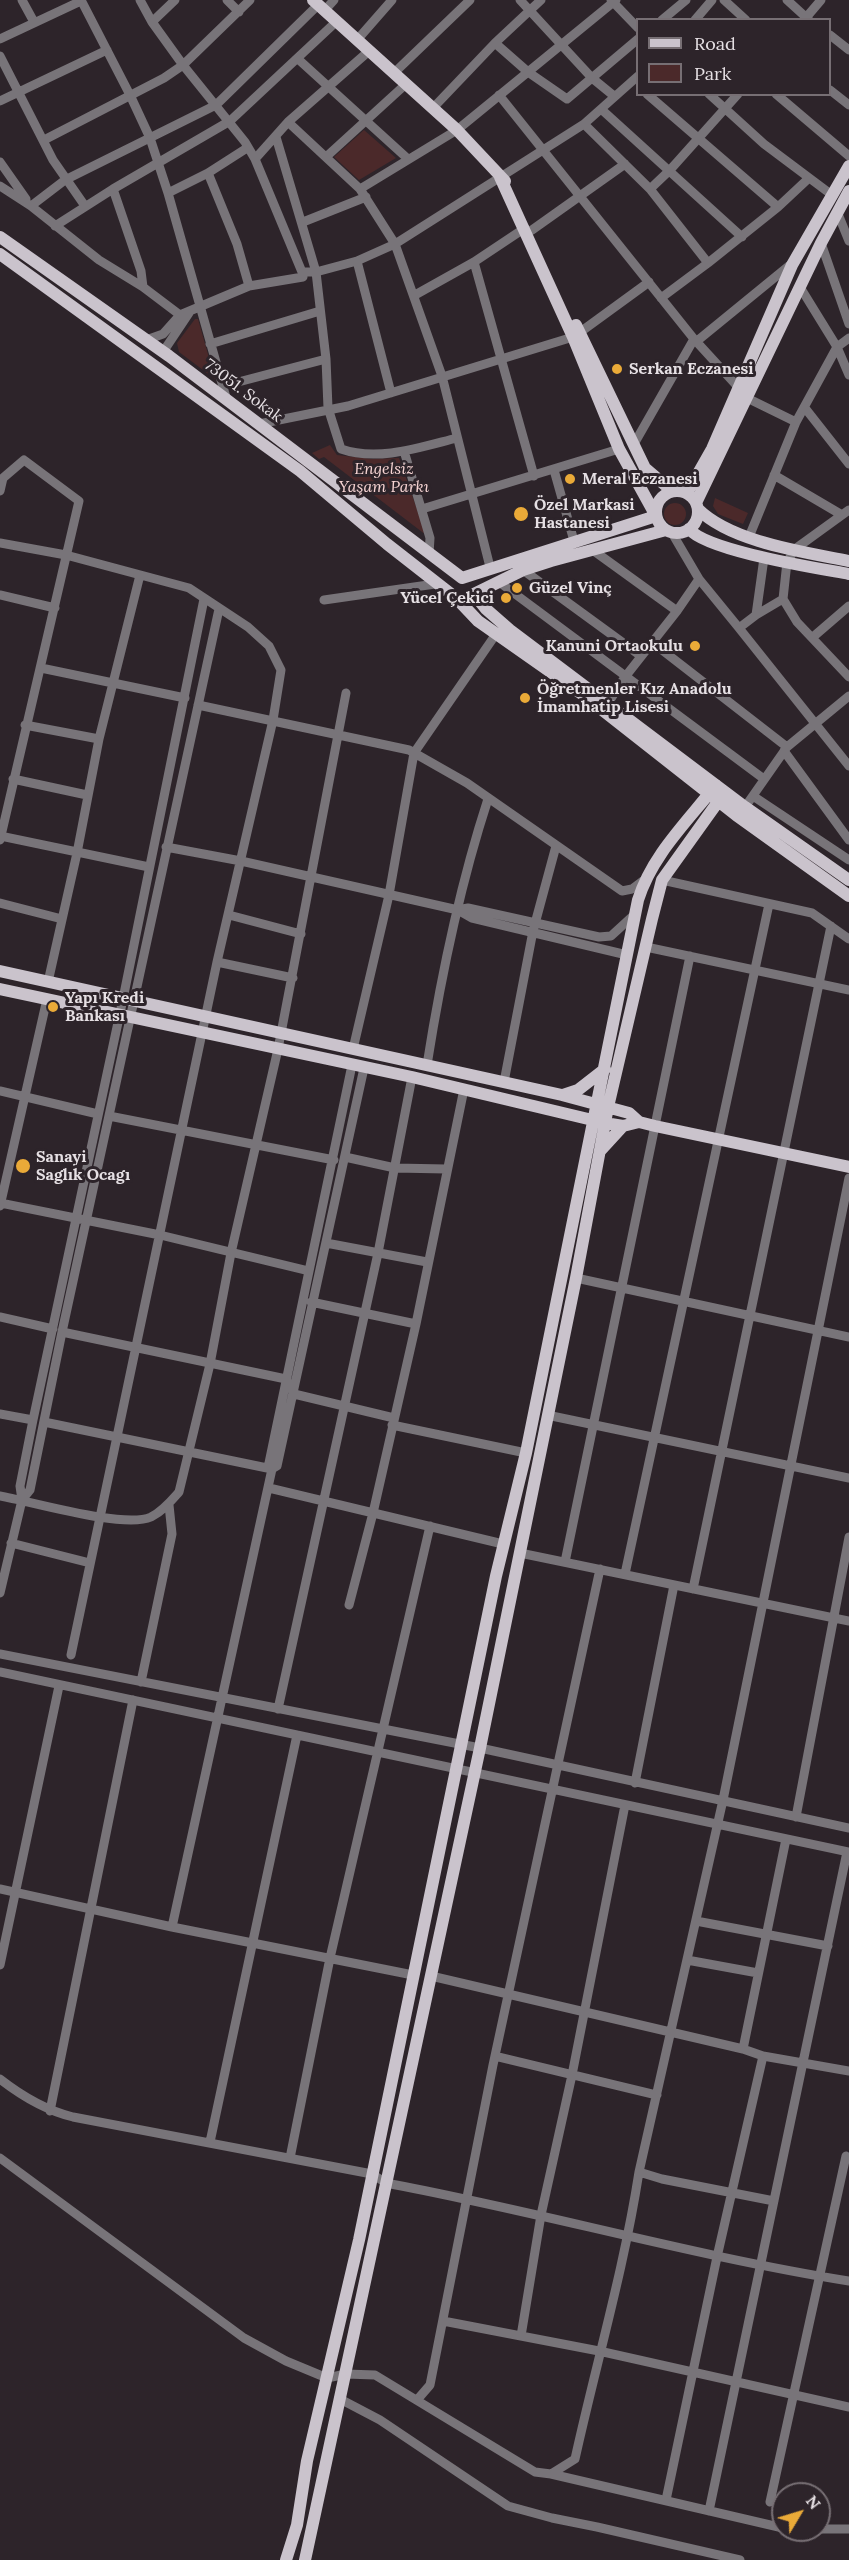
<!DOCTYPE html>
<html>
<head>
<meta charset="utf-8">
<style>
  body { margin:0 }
  #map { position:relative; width:849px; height:2560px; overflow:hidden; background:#2d242a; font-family:Lora,serif }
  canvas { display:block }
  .legend { position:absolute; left:636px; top:18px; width:195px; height:78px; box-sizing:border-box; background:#2d242a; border:2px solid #776f74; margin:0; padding:8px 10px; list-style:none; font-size:18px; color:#e6e0e4 }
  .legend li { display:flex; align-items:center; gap:12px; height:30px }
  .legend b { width:30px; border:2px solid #776f74 }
  .north { position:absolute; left:771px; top:2482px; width:60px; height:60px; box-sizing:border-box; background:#2d242a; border:2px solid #776f74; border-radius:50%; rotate:52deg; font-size:16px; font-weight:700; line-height:24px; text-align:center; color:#e6e0e4 }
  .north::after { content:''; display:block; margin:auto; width:21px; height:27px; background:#eaaa38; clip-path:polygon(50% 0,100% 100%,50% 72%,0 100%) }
</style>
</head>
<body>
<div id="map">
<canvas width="849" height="2560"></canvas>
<ul class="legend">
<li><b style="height:8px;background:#cac3cc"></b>Road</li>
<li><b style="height:16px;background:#4b292a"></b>Park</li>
</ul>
<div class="north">N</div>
</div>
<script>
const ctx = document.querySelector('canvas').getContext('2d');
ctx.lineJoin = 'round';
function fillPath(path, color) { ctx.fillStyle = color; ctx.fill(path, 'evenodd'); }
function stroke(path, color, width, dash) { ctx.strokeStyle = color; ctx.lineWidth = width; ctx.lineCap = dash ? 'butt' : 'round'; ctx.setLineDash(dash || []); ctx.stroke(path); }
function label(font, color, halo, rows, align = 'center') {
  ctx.font = font + ' Lora,serif'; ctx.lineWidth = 6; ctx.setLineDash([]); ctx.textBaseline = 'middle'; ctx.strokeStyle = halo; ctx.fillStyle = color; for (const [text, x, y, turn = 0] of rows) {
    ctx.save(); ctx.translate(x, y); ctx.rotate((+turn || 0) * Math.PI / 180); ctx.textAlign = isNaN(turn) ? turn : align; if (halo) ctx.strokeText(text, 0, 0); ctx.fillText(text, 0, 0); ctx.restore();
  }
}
const green = new Path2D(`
  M364,130l32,28 -37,22 -25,-23z
  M195,319h3l17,60 -36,-27 -2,-9z
  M330,445l7,10 35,4 27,-1 27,77 -102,-78 -5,2 -7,-6z
  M715,498l33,15 -5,11 -25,-10 -5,-8z
  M664 514a11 11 0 1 1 22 0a11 11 0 1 1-22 0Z`);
const minor = new Path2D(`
  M22,0l12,22
  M81,0l49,95 20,43 18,55 59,208
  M140,0l12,22 31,43 62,77 10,17 47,113
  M227,0l12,12
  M520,0l72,78 22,18
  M611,0l27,28
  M724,0l22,20
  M787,0l22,20
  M325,10l9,-10
  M662,20l24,-20
  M695,20l17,-20
  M804,20l17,-20
  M152,22l23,-22
  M830,35l19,15
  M0,39l81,-38
  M357,40l35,-40
  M495,43l33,29 39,27 71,-60
  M0,56l53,104 32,46
  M298,59l110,100
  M394,73l76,-73
  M830,90l19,15
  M647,94l131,113 31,-29
  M709,94l55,50 68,51
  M738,94l-68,76 -20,19 58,74 70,-56
  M776,94l73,62
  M499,95l195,244 44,48
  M0,101l107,-51
  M433,108l62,-65 46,-43
  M601,109l141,128
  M288,122l72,67 35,55 47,132 48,191
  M584,124l66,65
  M276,137l40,135 10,87 2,49 13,41c37,13 80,-2 116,-11
  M44,140l120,-62 19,-13 67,-65
  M326,157l80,-73
  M255,159l33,-37 81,-71
  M0,162l26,37
  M208,173l29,71 12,42
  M0,186l31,20 68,54 44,27 37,28
  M113,189l28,82 2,16
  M360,189l97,-59 159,-130
  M168,193l40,-20 39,-25
  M31,206l34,-26 151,-75 102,-100
  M838,214l11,27
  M303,222l63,-25
  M55,226l58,-37 117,-68 107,-100
  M532,230l93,-66
  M821,243l28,81
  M357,261l34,132
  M474,262l60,214
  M800,287l37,60 12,28
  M415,295l59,-33 51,-34
  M661,298l47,-35
  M579,333l70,-51
  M146,340l17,-6 17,-19 69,-29 54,-9 -1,-5h14l41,-11 38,-17 189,-120 54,-48
  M697,341l93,-76
  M210,344l110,-33
  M163,352l26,-39
  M223,386l103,-27
  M747,398l49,24
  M805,408l44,56
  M259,424l89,-18 225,-69
  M634,444l60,-105
  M404,451l26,87 -1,16
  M554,470l20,71
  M774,475l68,40
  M0,491l3,-13 21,-18 55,41 -79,339
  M422,509l197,-60
  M849,510l-54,39 -8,13 -4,37 14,23 52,55
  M672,533l27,46 40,49 17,-13 8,-57
  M749,537l47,-115 41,-75 12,-9
  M0,543l66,12 123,33 59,39 21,19 12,24 -8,50 -56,242 -146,693
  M594,551l83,60 22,-32
  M523,570l118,86
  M499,582l265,197
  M0,595l55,13
  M324,600l111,-16
  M756,615l27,-16
  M739,628l110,138
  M813,637l36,-31
  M653,643l134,104
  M41,668l144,30
  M608,703l17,-26 52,-66
  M198,705l211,45 58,33 155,108 10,-2 12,-9
  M25,725l74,14
  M784,751l65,89
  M13,779l74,16
  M753,796l96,64
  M745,807l42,-60 62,-51
  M0,836l149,31
  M166,847l75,14 217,49 14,8 155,37
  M662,880l150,33 37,26
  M0,903l62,16
  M458,910l10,-2 131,29 12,-1 24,-22
  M229,915l72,19
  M646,947l203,43
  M217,962l76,16
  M48,982l29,-129 22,-114 41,-164
  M353,1049l36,-154 25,-142 82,-119
  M427,1065c14,-89 33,-180 61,-266
  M504,1082l29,-151 23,-85
  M0,1091l98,23
  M109,1116l225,44
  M345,1157l50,11 51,1
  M0,1203l160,32 149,36
  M0,1206l47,-207
  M326,1243l101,19
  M576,1278l273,59
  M311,1302l105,22
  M0,1317l53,12
  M62,1332l224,47 8,15 100,24
  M0,1414l33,6
  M547,1415l302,63
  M44,1422l228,47
  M392,1425l134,28
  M272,1469l-3,-6 83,-398
  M269,1488l234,56
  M0,1496c33,6 124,33 151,21 12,-6 20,-16 28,-25l31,-128 21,-111 47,-204 68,-356
  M22,1500l-2,-14 13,-66 90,-421 81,-400
  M11,1543l79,20
  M520,1553l329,68
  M565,1562l125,-606
  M625,1574l144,-670
  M693,1589l138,-663
  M0,1593l22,-93 8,-10 32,-158 157,-723
  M349,1605l24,-92 43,-189 48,-235
  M0,1654l480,94 369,80
  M0,1672l849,180
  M141,1682l31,-148 -3,-29
  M278,1709l100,-456 34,-176
  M635,1783l39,-198
  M796,1817l53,-280
  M0,1889l172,38 241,48
  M696,1921l132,25
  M172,1927l100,-458 5,-3 87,-398
  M687,1960l71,13
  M0,1965l59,-279
  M431,1976l312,73 20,7 86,15
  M743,2049l43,-210
  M495,2056l162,39
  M0,2079c23,18 45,31 73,38l299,57 14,9c155,29 307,73 463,98
  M50,2111l83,-411
  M210,2142l87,-407
  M0,2158l244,180 42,23 41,17 19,-4 29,1 160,97 16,2 24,-15c21,-95 49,-190 64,-287l84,-372 126,-622
  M290,2158l40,-200 100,-432
  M639,2172l23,7 112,22
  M443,2321l156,30 250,56
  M521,2336l20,-121 31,-140 53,-270
  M340,2399l40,21 128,86 44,12 45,9 143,33
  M417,2400l13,-15 63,-320 107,-496
  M551,2474l232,54
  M666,2500l51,-243 46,-201
  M770,2502l76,-346
  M709,2511l138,-659
  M819,2529h30`);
const major = new Path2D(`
  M313,0l144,130 48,51
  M0,237l169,119 293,222 194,-62 -37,-67 -46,-112 -73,-160
  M0,254l300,217 87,73 64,50
  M576,325l69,143 27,23
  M656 512a21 21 0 1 1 42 0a21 21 0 1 1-42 0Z
  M687,493l25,-44 80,-184 57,-99
  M696,503l125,-260 28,-52
  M698,509c33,33 106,43 151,52
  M689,529c18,22 128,39 160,45
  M666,530l-115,31 -28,9 -49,24 12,15 24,21 235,177 104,73
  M460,602l18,19 104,73 154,121 113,81
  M0,971l562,124 67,18 10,9 16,4 194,41
  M0,989l412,88 193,46 18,3 16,-4
  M563,1095l15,-5 27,-21
  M601,1150l22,-24
  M286,2560l11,-35 10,-64 52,-221 137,-664 30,-123 112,-553c14,-45 49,-78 78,-115
  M305,2560l175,-812 96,-470 32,-171 44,-188 10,-39 63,-88`);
const markers = [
  [617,369,6,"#eaaa38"],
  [570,479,6,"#eaaa38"],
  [521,514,8,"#eaaa38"],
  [517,588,6,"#eaaa38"],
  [506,598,6,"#eaaa38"],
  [695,646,6,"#eaaa38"],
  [525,698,6,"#eaaa38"],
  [53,1007,6,"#eaaa38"],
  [23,1166,8,"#eaaa38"]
];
const poiNames = [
  ["Serkan Eczanesi",629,369],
  ["Meral Eczanesi",582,479],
  ["Özel Markasi",534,505],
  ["Hastanesi",534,523],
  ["Güzel Vinç",529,588],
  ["Yücel Çekici",494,598,"right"],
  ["Kanuni Ortaokulu",683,646,"right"],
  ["Öğretmenler Kız Anadolu",537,689],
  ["İmamhatip Lisesi",537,707],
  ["Yapı Kredi",65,998],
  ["Bankası",65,1016],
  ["Sanayi",36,1157],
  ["Saglık Ocagı",36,1175]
];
const streetNames = [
  ["73051. Sokak",243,391,37]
];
const parkNames = [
  ["Engelsiz",384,469],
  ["Yaşam Parkı",384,487]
];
fillPath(green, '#4b292a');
stroke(minor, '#787479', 9);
stroke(major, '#cac3cc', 12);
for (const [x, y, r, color] of markers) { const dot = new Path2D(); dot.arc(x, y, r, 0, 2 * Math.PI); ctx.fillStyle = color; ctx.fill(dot); stroke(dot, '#2d242a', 2); }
label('bold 16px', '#e6e0e4', '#2d242a', poiNames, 'left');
label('16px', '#e6e0e4', '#2d242a', streetNames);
label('italic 16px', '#f6d4d3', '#2d242a', parkNames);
</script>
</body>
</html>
